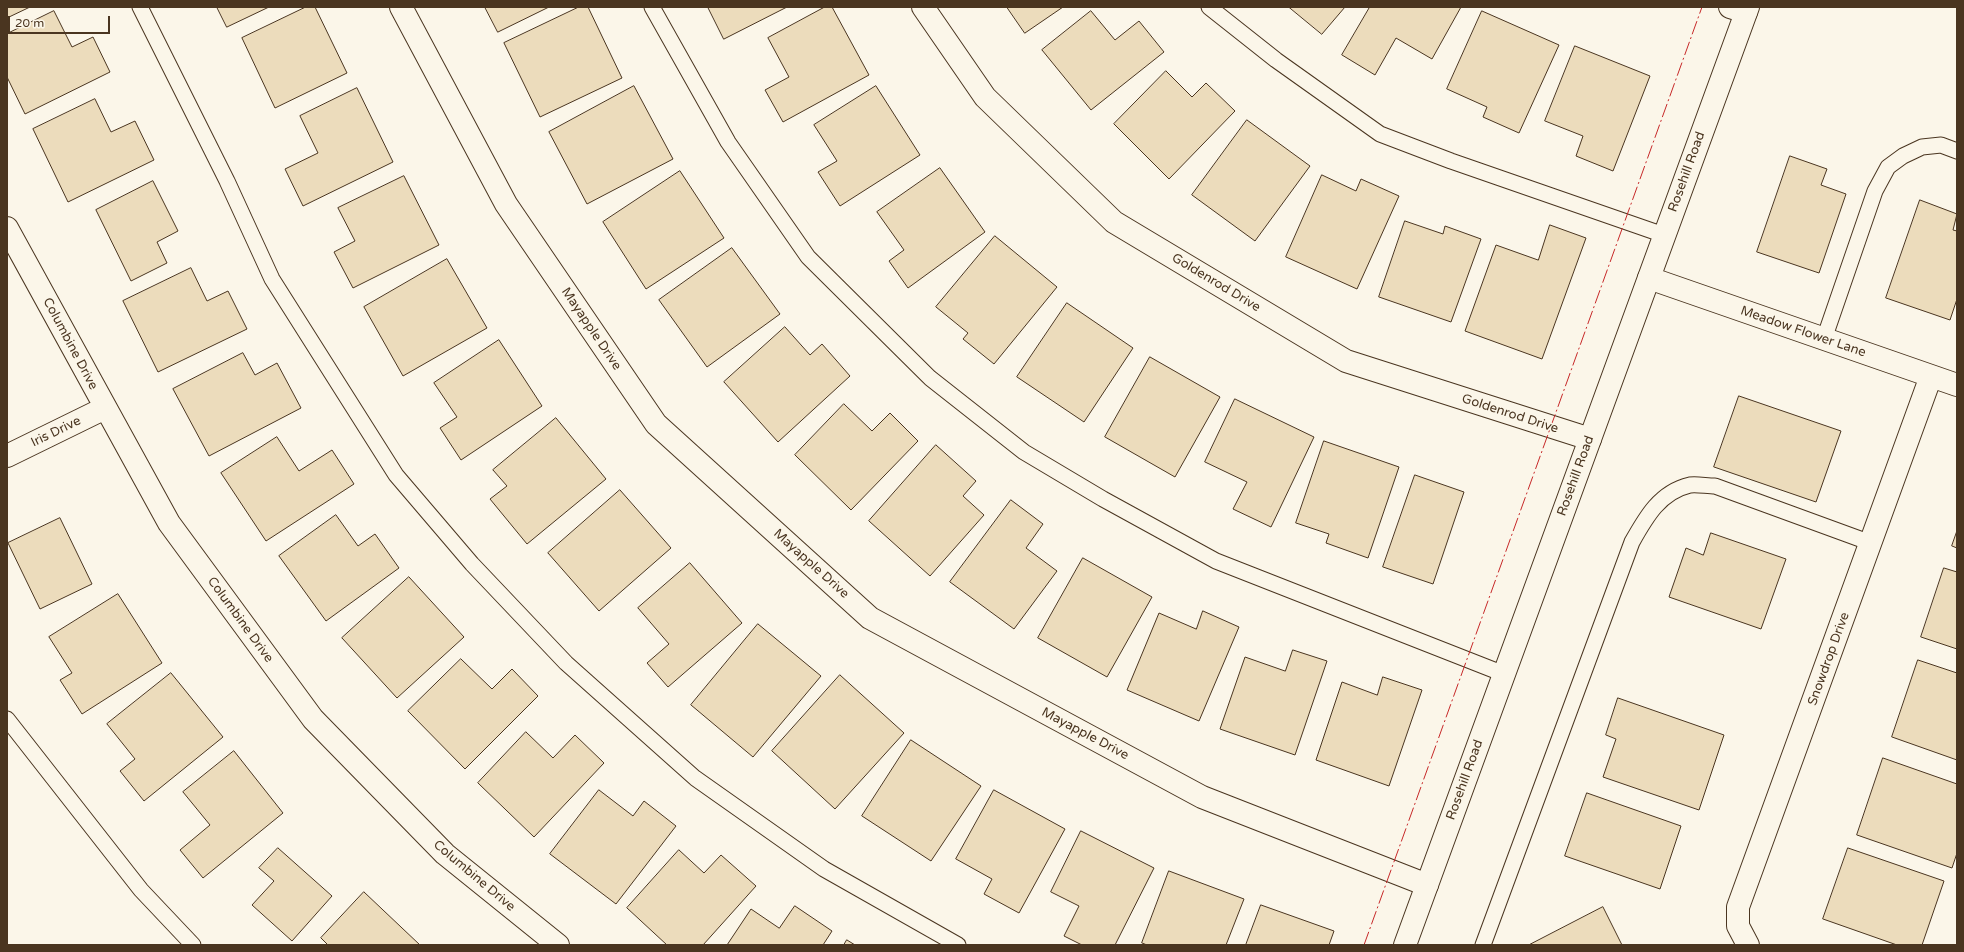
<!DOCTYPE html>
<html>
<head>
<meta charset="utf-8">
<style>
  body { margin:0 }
  #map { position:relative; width:1964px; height:952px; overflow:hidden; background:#fbf6e9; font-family:"Varela Round",sans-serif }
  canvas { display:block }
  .frame { position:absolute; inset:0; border:8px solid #4a3520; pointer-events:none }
  .scale { position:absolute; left:8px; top:16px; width:102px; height:18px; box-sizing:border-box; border:2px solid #4a3520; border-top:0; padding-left:5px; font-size:12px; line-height:14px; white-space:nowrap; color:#4a3520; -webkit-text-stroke:3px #fbf6e9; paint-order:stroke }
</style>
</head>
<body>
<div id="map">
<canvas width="1964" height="952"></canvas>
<div class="frame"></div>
<div class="scale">20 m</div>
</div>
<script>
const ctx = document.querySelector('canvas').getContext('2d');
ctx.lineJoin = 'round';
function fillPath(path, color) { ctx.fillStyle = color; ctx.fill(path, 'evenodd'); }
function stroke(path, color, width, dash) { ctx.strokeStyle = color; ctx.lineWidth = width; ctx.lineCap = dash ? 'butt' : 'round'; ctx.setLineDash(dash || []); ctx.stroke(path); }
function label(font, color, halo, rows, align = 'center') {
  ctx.font = font + ' "Varela Round",sans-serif'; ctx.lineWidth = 3; ctx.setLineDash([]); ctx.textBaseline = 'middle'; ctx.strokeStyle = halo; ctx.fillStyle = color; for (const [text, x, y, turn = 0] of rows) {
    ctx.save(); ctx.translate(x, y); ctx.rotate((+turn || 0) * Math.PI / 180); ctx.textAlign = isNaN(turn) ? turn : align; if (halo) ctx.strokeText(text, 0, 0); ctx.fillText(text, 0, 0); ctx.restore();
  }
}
const building = new Path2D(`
  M7,7h23l-23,11z
  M217,7h52l-42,20z
  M306,7h9l32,66 -72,35 -33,-70z
  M485,7h64l-51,25z
  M579,7h9l34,71 -82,39 -36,-74z
  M708,7h79l-63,32z
  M825,7h7l37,68 -86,47 -18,-32 24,-13 -21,-39z
  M1007,7h56l-38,26z
  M1289,7h56l-23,27z
  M1370,7h91l-29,52 -36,-21 -21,37 -33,-20z
  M54,11l18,36 21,-10 17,35 -85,42 -18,-37v-43z
  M1091,11l24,29 24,-19 25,31 -73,58 -49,-60z
  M1482,11l77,34 -40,88 -36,-16 4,-10 -40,-18z
  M1575,46l75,30 -37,95 -37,-15 7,-20 -38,-15z
  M1166,71l26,26 14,-14 29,28 -66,68 -55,-55z
  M634,86l39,73 -86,45 -38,-72z
  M876,86l44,69 -80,51 -22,-34 19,-11 -23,-36z
  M357,88l36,74 -90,44 -18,-37 33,-16 -18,-37z
  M95,99l16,33 24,-11 19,39 -86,42 -35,-73z
  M1247,120l63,46 -55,75 -63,-46z
  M1790,156l37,13 -6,16 25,9 -27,79 -62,-21z
  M940,168l45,64 -77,56 -19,-27 15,-11 -27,-38z
  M680,171l44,67 -78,51 -43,-67z
  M1322,175l34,16 5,-12 38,17 -42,93 -71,-32z
  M404,176l35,69 -86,43 -19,-36 21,-11 -17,-33z
  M153,181l25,50 -21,11 10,21 -36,18 -35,-71z
  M1920,200l37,14 -4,16 4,1v68l-7,21 -64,-22z
  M1405,221l38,13 2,-8 36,13 -30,83 -72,-25z
  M1550,225l36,13 -44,121 -77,-28 31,-86 42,15z
  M995,236l62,51 -63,77 -31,-25 5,-6 -32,-26z
  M732,248l48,66 -73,53 -48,-67z
  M447,259l40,69 -84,48 -39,-69z
  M191,268l16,33 21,-10 19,38 -89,43 -35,-71z
  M1067,303l66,45 -49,74 -67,-45z
  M785,327l25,28 12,-11 28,32 -72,66 -54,-60z
  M499,340l43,66 -81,54 -21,-32 17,-11 -23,-34z
  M243,353l12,22 22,-12 24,45 -92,48 -36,-67z
  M1150,357l70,40 -45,80 -70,-40z
  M1739,396l102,35 -25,71 -102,-35z
  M1235,399l79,38 -43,90 -38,-18 14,-27 -42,-20z
  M844,404l28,27 18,-18 28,28 -67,69 -56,-55z
  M556,418l50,61 -79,65 -37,-45 17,-13 -14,-16z
  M277,437l22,34 33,-21 22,34 -88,57 -45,-68z
  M1324,441l75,26 -31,91 -42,-15 3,-9 -33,-11z
  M936,445l40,36 -13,15 21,19 -54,61 -61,-55z
  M1415,475l49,17 -31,92 -50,-17z
  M620,490l51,58 -72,63 -51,-58z
  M1011,500l32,24 -17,24 31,23 -43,58 -64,-47z
  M336,515l22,31 17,-12 24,34 -73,53 -47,-65z
  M60,518l32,66 -52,25 -32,-66z
  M1957,531v17l-5,-2z
  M1711,533l75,26 -25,70 -92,-32 17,-49 17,7z
  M1083,558l69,39 -45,80 -69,-39z
  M690,563l52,60 -74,64 -21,-24 22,-19 -31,-36z
  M1944,568l13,4v77l-36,-12z
  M409,577l55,60 -67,61 -55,-60z
  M118,594l44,69 -80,51 -22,-34 12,-7 -23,-36z
  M1203,611l36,16 -40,94 -72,-31 32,-77 37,16z
  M758,624l63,52 -68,81 -62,-52z
  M1293,650l34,11 -32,94 -75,-26 25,-72 40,14z
  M461,659l31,30 20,-20 26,27 -73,73 -57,-58z
  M1918,660l39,13v87l-65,-23z
  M171,673l52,64 -79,64 -24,-30 15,-12 -28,-35z
  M840,675l64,58 -69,76 -63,-58z
  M1383,677l39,13 -33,96 -73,-26 26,-78 35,13z
  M1618,698l106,37 -25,75 -96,-33 13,-38 -10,-4z
  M526,732l27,26 22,-23 29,28 -70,74 -56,-54z
  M911,740l70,46 -50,75 -69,-45z
  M234,751l49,62 -80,65 -23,-28 30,-25 -27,-33z
  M1883,758l74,26v69l-5,15 -95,-33z
  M599,790l34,26 11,-15 32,25 -60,78 -66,-50z
  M994,790l71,39 -46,84 -35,-19 8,-15 -36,-20z
  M1587,793l94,33 -21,63 -95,-33z
  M1081,831l73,37 -39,77h-33l-18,-9 15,-30 -28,-14z
  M278,848l54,48 -40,45 -40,-36 22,-24 -15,-13z
  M1848,848l96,33 -22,64h-25l-74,-26z
  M679,850l25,23 17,-18 35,31 -53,59h-36l-40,-37z
  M1169,871l75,28 -18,46h-79l-5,-2z
  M364,892l56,53h-92l-7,-7z
  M1261,905l73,26 -5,14h-83z
  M795,906l37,25 -9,14h-96l24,-36 28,19z
  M1603,907l19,38h-93z
  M847,940l8,5h-11z`);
const service = new Path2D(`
  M140,7l87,174 45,98 124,196 76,89 94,99 129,115 129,91 134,76
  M652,7l76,135 80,115 122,121 94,74 79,47 113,62 288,113
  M1209,7l67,53 104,74 71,27 213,74
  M1824,339l51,-148 13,-24 15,-11 19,-9 19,-2 16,6
  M7,719l134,171 52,55
  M1483,945l149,-403c14,-25 28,-50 58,-57 7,-1 17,1 25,1l156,57`);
const minor = new Path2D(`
  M401,7l105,197 150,220 214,194 332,179 225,88
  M923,7l62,90 129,125 232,139 244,78
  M1730,7l16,5
  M7,228l162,295 144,196 132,135 113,91
  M1649,278l308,107
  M7,456l98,-48
  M1748,945l-10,-19v-19l193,-531`);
const tertiary = new Path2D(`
  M1405,945l343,-938`);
const power = new Path2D(`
  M1364,945l338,-938`);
const streetNames = [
  ["Rosehill Road",1687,172,-70],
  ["Goldenrod Drive",1216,283,31],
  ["Mayapple Drive",591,329,56],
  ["Meadow Flower Lane",1803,332,19],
  ["Columbine Drive",70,344,62],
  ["Goldenrod Drive",1510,414,18],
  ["Iris Drive",56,432,-26],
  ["Rosehill Road",1576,476,-70],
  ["Mayapple Drive",811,564,42],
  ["Columbine Drive",240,620,54],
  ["Snowdrop Drive",1829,659,-70],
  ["Mayapple Drive",1085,734,28],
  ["Rosehill Road",1465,780,-70],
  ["Columbine Drive",474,876,40]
];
fillPath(building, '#ecdcbc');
stroke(building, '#4a3520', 1);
stroke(service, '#4a3520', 17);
stroke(minor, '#4a3520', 24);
stroke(tertiary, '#4a3520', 24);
stroke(service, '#fbf6e9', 15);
stroke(minor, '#fbf6e9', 22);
stroke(tertiary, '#fbf6e9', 22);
stroke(power, '#c62828', 1, [14, 3, 2, 3]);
label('13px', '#4a3520', '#fbf6e9', streetNames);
</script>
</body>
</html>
